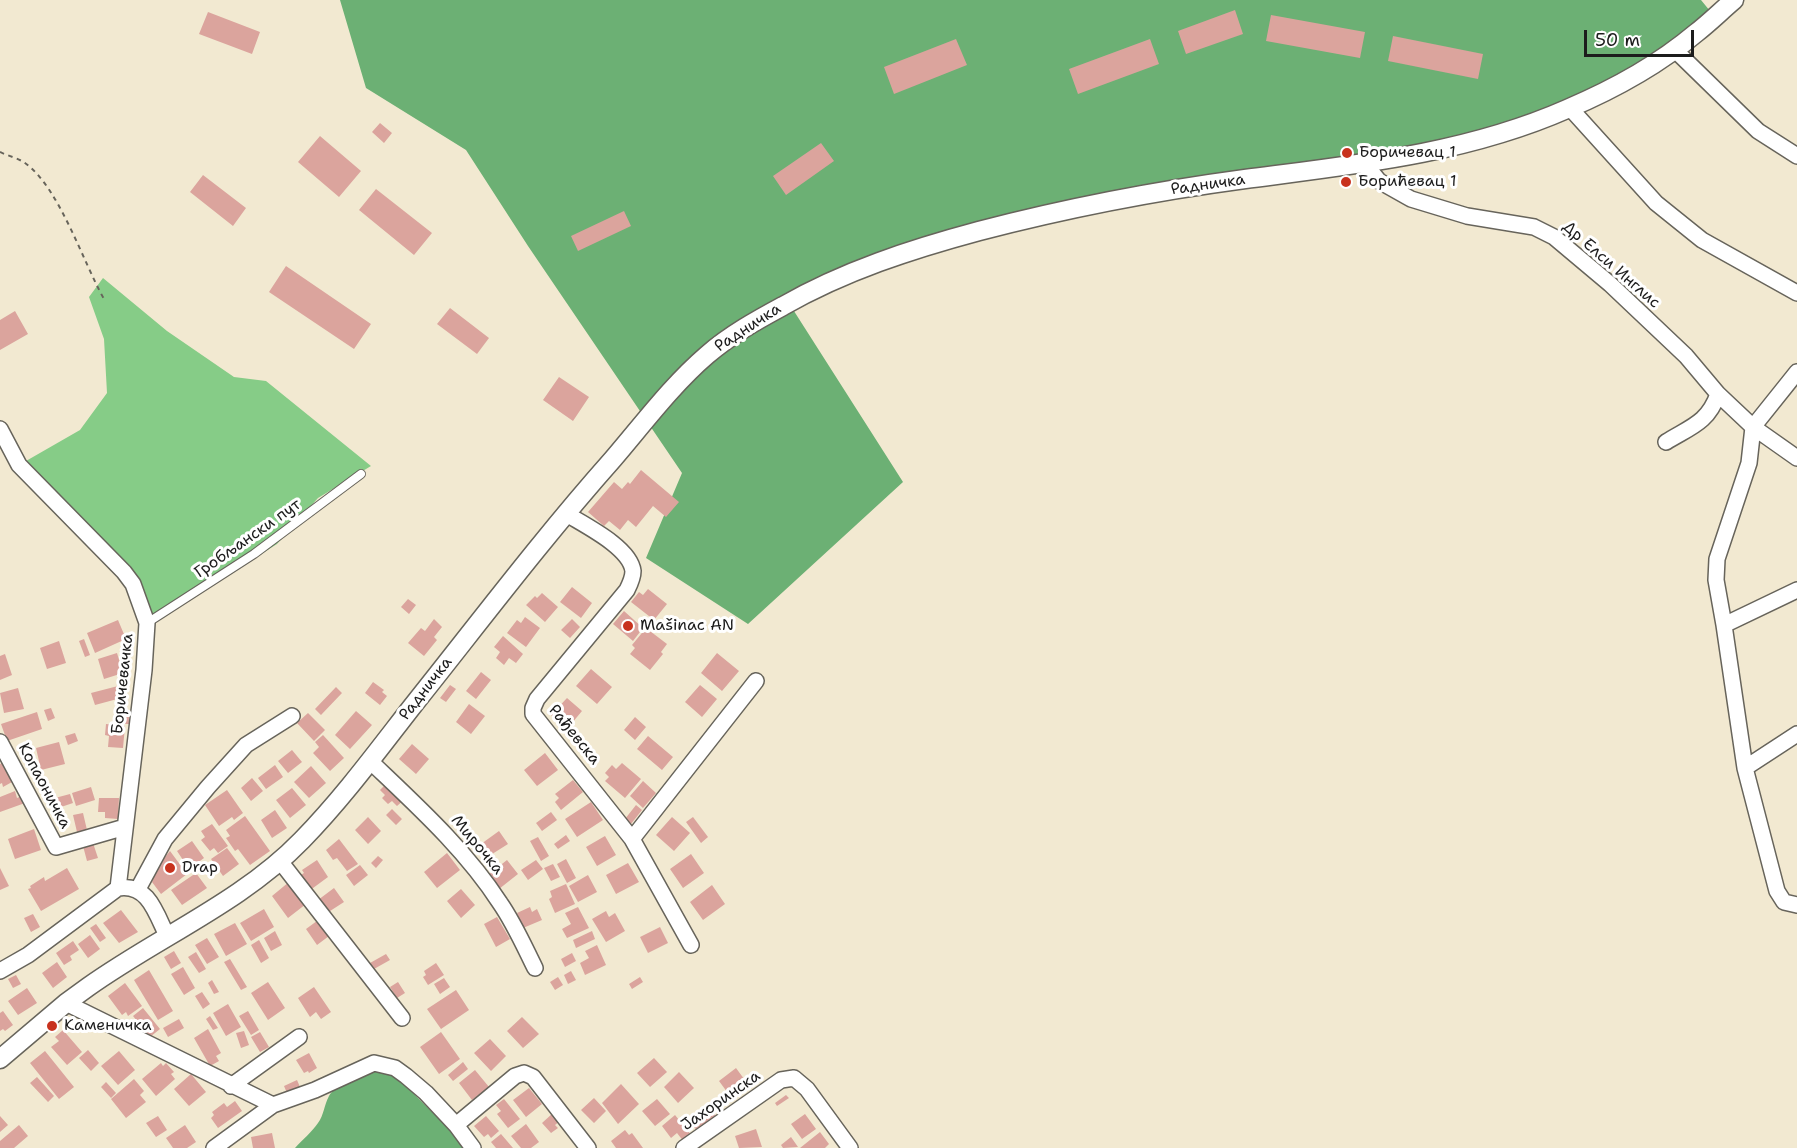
<!DOCTYPE html>
<html>
<head>
<meta charset="utf-8">
<style>
  body { margin:0 }
  #map { position:relative; width:1797px; height:1148px; overflow:hidden; background:#f2e9d1; font-family:"Shantell Sans",sans-serif }
  canvas { display:block }
  .scale { position:absolute; left:1584px; top:30px; width:110px; height:27px; box-sizing:border-box; border:3px solid #1c1c1c; border-top:0; padding-left:8px; font-size:18px; line-height:21px; white-space:nowrap; color:#1c1c1c; -webkit-text-stroke:4px #fff; paint-order:stroke }
</style>
</head>
<body>
<div id="map">
<canvas width="1797" height="1148"></canvas>
<div class="scale">50 m</div>
</div>
<script>
const ctx = document.querySelector('canvas').getContext('2d');
ctx.lineJoin = 'round';
function fillPath(path, color) { ctx.fillStyle = color; ctx.fill(path, 'evenodd'); }
function stroke(path, color, width, dash) { ctx.strokeStyle = color; ctx.lineWidth = width; ctx.lineCap = dash ? 'butt' : 'round'; ctx.setLineDash(dash || []); ctx.stroke(path); }
function label(font, color, halo, rows, align = 'center') {
  ctx.font = font + ' "Shantell Sans",sans-serif'; ctx.lineWidth = 6; ctx.setLineDash([]); ctx.textBaseline = 'middle'; ctx.strokeStyle = halo; ctx.fillStyle = color; for (const [text, x, y, turn = 0] of rows) {
    ctx.save(); ctx.translate(x, y); ctx.rotate((+turn || 0) * Math.PI / 180); ctx.textAlign = isNaN(turn) ? turn : align; if (halo) ctx.strokeText(text, 0, 0); ctx.fillText(text, 0, 0); ctx.restore();
  }
}
const green = new Path2D(`
  M103,278l64,53 67,46 32,4 105,85 -53,32 -41,46 -111,71 -19,8 -7,-23 -121,-135 61,-35 27,-37 -3,-54 -15,-42z`);
const forest = new Path2D(`
  M340,0h1361l9,11 -19,17 -47,34 -80,42 -119,38 -289,44 -371,111 118,185 -155,142 -102,-66 36,-85 -154,-227 -62,-96 -100,-62z
  M384,1070l9,3 66,66 7,9h-171c7,-8 17,-16 23,-25 6,-8 6,-18 11,-27 6,-12 41,-24 55,-26z`);
const building = new Path2D(`
  M1235,10l8,24 -57,20 -8,-23z
  M208,12l52,20 -8,22 -53,-20z
  M1271,15l94,17 -5,26 -94,-17z
  M1393,36l90,18 -5,25 -90,-18z
  M956,39l11,26 -73,29 -10,-27z
  M1150,39l9,25 -81,30 -9,-25z
  M380,123l12,10 -8,10 -12,-11z
  M320,136l41,35 -22,26 -41,-35z
  M821,143l13,18 -48,34 -13,-19z
  M203,175l43,33 -13,18 -43,-34z
  M376,189l56,44 -18,22 -55,-45z
  M624,211l7,15 -53,25 -7,-15z
  M286,266l85,58 -17,25 -85,-57z
  M450,308l39,30 -12,16 -40,-30z
  M15,311l13,23 -28,16v-30z
  M559,377l30,20 -16,24 -30,-21z
  M641,470l38,32 -13,15 -13,-11 -17,21 -8,-7 -8,10 -11,-9 -5,5 -16,-14 26,-30 8,7 6,-7 2,2z
  M572,587l20,16 -11,15 -21,-16z
  M648,589l19,15 -13,16 -23,-18 8,-10 4,3z
  M542,593l16,14 -13,15 -19,-17 9,-9 2,2z
  M408,599l8,6 -7,9 -8,-7z
  M624,611l19,17 -10,13 -20,-17z
  M525,617l15,11 -14,19 -19,-14 10,-13 4,3z
  M434,619l8,8 -8,10 3,3 -13,16 -16,-13 13,-15 4,3z
  M572,619l8,8 -10,11 -9,-8z
  M118,620l8,19 -31,14 -8,-20z
  M646,628l21,16 -6,8 2,2 -13,16 -20,-16 5,-6 -3,-3z
  M503,636l20,18 -7,9 -7,-5 -5,7 -8,-7 4,-6 -6,-5z
  M84,639l6,16 -5,2 -6,-16z
  M59,641l7,22 -19,6 -7,-21z
  M117,653l6,20 -19,6 -6,-20z
  M717,653l22,18 -17,20 -21,-18z
  M5,654l7,21 -12,5v-24z
  M591,669l21,18 -15,17 -21,-18z
  M481,672l10,8 -15,19 -10,-8z
  M373,682l11,8 -2,2 5,4 -7,9 -15,-12z
  M450,685l6,4 -10,13 -6,-4z
  M700,685l17,14 -15,18 -17,-15z
  M118,686l3,12 -26,7 -4,-12z
  M336,687l6,6 -21,22 -6,-6z
  M18,688l6,21 -20,4 -4,-20z
  M567,698l15,13 -15,18 -16,-14z
  M469,704l16,12 -14,18 -15,-12z
  M51,708l4,10 -7,3 -4,-11z
  M356,711l16,14 -22,24 -15,-14z
  M37,712l5,17 -35,12 -6,-17z
  M308,713l17,17 -11,11 -17,-18z
  M119,717h10v7h-10z
  M635,717l11,10 -11,13 -11,-10z
  M106,724l19,2 -2,22 -15,-1 1,-11 -4,-1z
  M75,733l3,8 -10,4 -3,-9z
  M323,735l21,23 -14,13 -17,-18 6,-6 -4,-5z
  M648,736l25,21 -11,13 -25,-21z
  M59,742l6,22 -24,6 -5,-22z
  M412,744l17,15 -13,15 -17,-15z
  M292,750l10,12 -14,11 -10,-12z
  M545,753l13,17 -21,16 -13,-16z
  M2,763l10,19 -9,5 -1,-4 -2,1v-20z
  M622,763l19,16 -16,19 -20,-17 4,-4 -4,-4 7,-8 4,4z
  M275,765l8,12 -17,12 -8,-11z
  M311,766l15,17 -17,15 -15,-16z
  M252,778l11,13 -12,10 -10,-13z
  M573,780l10,12 -22,18 -6,-8 4,-4 -4,-4z
  M643,781l13,12 -13,15 -13,-12z
  M388,782l17,17 -8,7 -5,-5 -4,3 -6,-6 3,-3 -5,-5z
  M91,787l4,13 -19,6 -4,-13z
  M292,788l14,17 -16,13 -14,-18z
  M227,790l16,23 -9,7 -2,-3 -13,9 -14,-21z
  M15,791l2,7 5,-2 3,7 -25,9v-15z
  M70,794l3,9 -15,5 -3,-10z
  M99,798h20l-1,21 -13,-1v-6h-7z
  M591,802l12,18 -26,17 -12,-18z
  M636,805l6,5 -11,14 -6,-5z
  M392,809l10,10 -6,6 -10,-10z
  M275,810l12,18 -15,10 -11,-18z
  M551,812l6,8 -15,11 -6,-8z
  M83,813l4,17 -10,2 -4,-17z
  M245,816l25,35 -20,14 -12,-16 -3,2 -9,-13 4,-2 -4,-6z
  M368,817l13,14 -13,13 -13,-14z
  M672,817l18,16 -16,18 -18,-16z
  M693,817l15,20 -7,6 -15,-21z
  M212,824l16,22 -10,7 -4,-5 -4,3 -9,-11 4,-3 -4,-6z
  M34,829l7,21 -26,9 -7,-20z
  M499,831l9,13 -19,12 -8,-12z
  M566,835l4,6 -12,8 -4,-5z
  M605,836l11,19 -19,11 -11,-19z
  M538,837l11,19 -8,5 -11,-20z
  M339,839l19,25 -11,7 -10,-13 -4,2 -7,-10z
  M192,841l12,17 -15,11 -12,-18z
  M93,843l5,15 -11,3 -4,-15z
  M227,848l12,16 -16,12 -12,-17z
  M170,851l17,23 -26,20 -9,-12 8,-19z
  M447,853l13,17 -23,18 -13,-16z
  M691,854l13,19 -21,15 -13,-19z
  M378,856l5,4 -7,8 -5,-5z
  M566,859l10,19 -9,5 -10,-19z
  M317,860l11,17 -19,14 -10,-15 5,-3 -2,-3z
  M507,860l11,14 -19,15 -11,-14z
  M536,860l7,9 -15,11 -7,-10z
  M628,863l11,19 -23,12 -10,-19z
  M553,864l7,13 -9,4 -7,-13z
  M360,865l8,10 -14,11 -8,-11z
  M0,868l9,18 -9,4z
  M67,868l12,21 -38,22 -13,-22 3,-1 -1,-2 14,-9 1,4z
  M196,873l11,15 -25,17 -11,-15z
  M588,875l9,17 -19,10 -9,-16z
  M289,882l17,22 -18,14 -16,-22z
  M566,884l9,20 -20,9 -6,-14 3,-2 -2,-6z
  M712,885l13,19 -22,16 -13,-18z
  M334,888l10,14 -17,11 -9,-13z
  M461,889l14,16 -14,13 -14,-17z
  M530,907l2,5 5,-3 5,11 -19,8 -6,-15z
  M578,907l11,21 -22,10 -5,-9 9,-5 -6,-11z
  M264,909l10,18 -23,14 -11,-18z
  M121,910l17,22 -19,11 -16,-20z
  M606,911l3,6 6,-4 10,18 -19,11 -14,-23z
  M33,914l7,13 -9,5 -7,-14z
  M497,917l13,22 -14,8 -12,-23z
  M321,918l12,15 -16,12 -11,-16z
  M235,923l12,21 -21,12 -12,-22z
  M96,924l10,14 -6,4 -10,-14z
  M660,927l8,16 -20,10 -8,-16z
  M275,931l7,14 -11,6 -7,-13z
  M592,931l3,8 -19,9 -3,-8z
  M90,935l10,14 -12,9 -10,-14z
  M207,938l12,19 -12,7 -12,-19z
  M259,940l10,18 -8,5 -10,-18z
  M73,941l6,9 -9,6 2,4 -8,5 -8,-12z
  M597,945l9,20 -21,10 -5,-12 9,-5 -4,-7z
  M174,951l7,12 -10,6 -7,-12z
  M196,952l10,17 -7,4 -11,-16z
  M572,953l4,8 -11,6 -4,-8z
  M386,954l4,6 -16,9 -4,-6z
  M230,959l17,28 -6,3 -17,-28z
  M57,962l10,15 -14,11 -11,-15z
  M436,963l8,12 -16,10 -5,-8 3,-2 -2,-4z
  M183,967l12,21 -11,7 -13,-21z
  M149,970l24,41 -15,9 -24,-40z
  M571,971l5,9 -8,4 -4,-9z
  M16,975l5,9 -8,4 -5,-9z
  M558,977l5,8 -8,5 -5,-8z
  M640,977l3,5 -11,7 -3,-5z
  M444,978l6,9 -10,7 -6,-10z
  M212,980l7,12 -5,2 -6,-11z
  M268,982l17,26 -17,12 -17,-27z
  M398,982l7,11 -8,5 -7,-11z
  M125,983l17,23 -14,10 -2,-4 -4,3 -14,-19z
  M314,987l17,25 -10,7 -5,-7 -6,5 -12,-19z
  M27,988l10,15 -19,12 -10,-14z
  M456,990l13,20 -28,19 -14,-20z
  M202,992l8,12 -7,5 -8,-13z
  M228,1004l13,23 -15,9 -13,-23z
  M143,1008l17,21 -10,8 -17,-21z
  M3,1011l10,14 -8,6 -2,-2 -3,2v-18z
  M248,1011l11,19 -8,5 -12,-19z
  M210,1016l8,12 -5,2 -7,-11z
  M522,1017l17,17 -16,14 -16,-17z
  M179,1019l5,9 -16,9 -5,-9z
  M208,1029l13,24 -5,3 3,5 -9,5 -16,-28z
  M63,1030l19,22 -15,13 -16,-18 8,-6 -4,-4z
  M244,1031l5,14 -8,3 -5,-15z
  M260,1032l9,15 -9,5 -9,-15z
  M441,1032l19,27 -21,15 -19,-27z
  M490,1039l16,17 -15,15 -17,-18z
  M88,1050l11,13 -8,8 -12,-13z
  M45,1051l29,36 -15,12 -29,-36z
  M119,1051l16,19 -17,15 -17,-19z
  M309,1053l8,15 -8,5 -1,-2 -4,2 -8,-13z
  M654,1058l13,14 -17,15 -13,-14z
  M463,1062l5,7 -15,12 -5,-6z
  M161,1063l2,3 3,-3 8,9 -3,2 4,5 -19,17 -14,-17z
  M736,1068l14,19 -17,13 -14,-19z
  M475,1070l14,17 -17,13 -13,-17z
  M679,1072l15,16 -16,15 -14,-16z
  M191,1074l15,18 -17,14 -15,-17z
  M37,1077l17,19 -6,6 -18,-19z
  M134,1079l10,12 -4,4 6,7 -20,16 -15,-19z
  M297,1080l3,7 -13,6 -3,-7z
  M106,1082l10,11 -5,5 -10,-11z
  M621,1084l18,20 -21,20 -16,-21z
  M529,1088l13,16 -16,13 -13,-17z
  M786,1095l3,3 -12,8 -2,-3z
  M594,1098l12,13 -12,12 -13,-13z
  M504,1099l16,20 -12,9 -11,-14 4,-3 -5,-6z
  M657,1099l13,15 -15,12 -13,-15z
  M235,1101l7,10 -24,17 -7,-10 3,-3 -2,-3 12,-9 3,4z
  M710,1108l7,10 -19,14 -7,-9z
  M553,1113l7,8 -5,4 3,3 -7,5 -9,-10z
  M805,1114l11,15 -14,10 -11,-15z
  M675,1115l17,21 -8,6 -7,-9 -6,5 -9,-12z
  M0,1116l8,9 -8,7z
  M158,1116l9,14 -11,7 -10,-14z
  M486,1116l13,15 -8,7 -3,-4 -4,3 -10,-11z
  M526,1124l13,18 -8,6h-10l-10,-12z
  M19,1125l9,11 -14,12h-14v-7z
  M185,1125l11,17 -9,6h-14l-7,-10z
  M756,1129l6,18 -23,1 -4,-12z
  M625,1130l4,5 3,-2 11,15h-27l-5,-7z
  M820,1132l9,12 -4,4h-25z
  M272,1133l3,15h-22l-2,-11z
  M501,1134l12,14h-17l-5,-6z
  M791,1137l7,10 -15,1 -2,-3z`);
const path = new Path2D(`
  M0,152c8,4 18,6 25,11 34,24 58,99 79,136`);
const service = new Path2D(`
  M147,623l107,-69 107,-80`);
const minor = new Path2D(`
  M1675,50l83,81 39,25
  M1570,108l86,95 46,37 95,53
  M1365,164l14,17 32,18 56,17 67,11 20,10 56,47 76,72 32,38 35,33 44,31
  M1753,427l-4,36 -32,96 -1,21 8,45 21,143 32,123 7,11 13,3
  M1753,427l44,-55
  M0,429l19,36 105,107 9,12 14,39 -3,47 -26,218
  M1666,442c24,-15 42,-19 52,-48
  M565,513c19,12 65,34 68,58 0,7 -3,13 -6,19l-90,109 -4,9v6l99,125 59,106
  M1724,625l73,-35
  M0,742l56,105 69,-20
  M370,761c46,44 95,88 130,142 14,20 24,43 35,65
  M1745,768l52,-34
  M632,839l124,-158
  M280,861l122,157
  M138,889l27,-50 43,-52 38,-42 46,-29
  M0,971l28,-16 90,-67c30,-5 38,25 49,48
  M66,1003l207,102
  M231,1086l68,-49
  M456,1125l59,-49 9,-3 9,4 55,71
  M214,1148l59,-43 42,-15 59,-27 21,5 11,8 20,17 30,32 17,23
  M684,1148l97,-68 13,-2 13,11 43,59`);
const tertiary = new Path2D(`
  M0,1059l66,-56 22,-16c70,-50 154,-85 214,-147 40,-41 74,-87 109,-132 67,-84 131,-169 202,-249 30,-35 59,-74 94,-104 23,-20 50,-35 76,-49 61,-35 129,-57 196,-75 88,-23 176,-40 266,-52 108,-14 220,-25 322,-70 45,-19 91,-44 129,-76 13,-10 25,-22 38,-33`);
const markers = [
  [1347,153,6,"#c8321e"],
  [1346,182,6,"#c8321e"],
  [628,626,6,"#c8321e"],
  [170,868,6,"#c8321e"],
  [52,1026,6,"#c8321e"]
];
const poiNames = [
  ["Боричевац 1",1359,153],
  ["Борићевац 1",1358,182],
  ["Mašinac AN",640,626],
  ["Drap",182,868],
  ["Каменичка",64,1026]
];
const streetNames = [
  ["Радничка",1208,185,-8],
  ["Др Елси Инглис",1611,265,41],
  ["Радничка",748,328,-33],
  ["Гробљански пут",248,539,-35],
  ["Боричевачка",123,684,-84],
  ["Радничка",426,689,-52],
  ["Рађевска",574,735,51],
  ["Копаоничка",44,786,62],
  ["Мирочка",477,845,50],
  ["Јахоринска",721,1101,-35]
];
fillPath(green, '#86cc87');
fillPath(forest, '#6cb074');
fillPath(building, '#dba49d');
stroke(service, '#67645b', 10);
stroke(minor, '#67645b', 18);
stroke(tertiary, '#67645b', 21);
stroke(path, '#67645b', 2, [4.5, 4.5]);
stroke(service, '#fff', 8);
stroke(minor, '#fff', 15);
stroke(tertiary, '#fff', 18);
for (const [x, y, r, color] of markers) { const dot = new Path2D(); dot.arc(x, y, r, 0, 2 * Math.PI); ctx.fillStyle = color; ctx.fill(dot); stroke(dot, '#fff', 2); }
label('16px', '#1c1c1c', '#fff', poiNames, 'left');
label('16px', '#1c1c1c', '#fff', streetNames);
</script>
</body>
</html>
